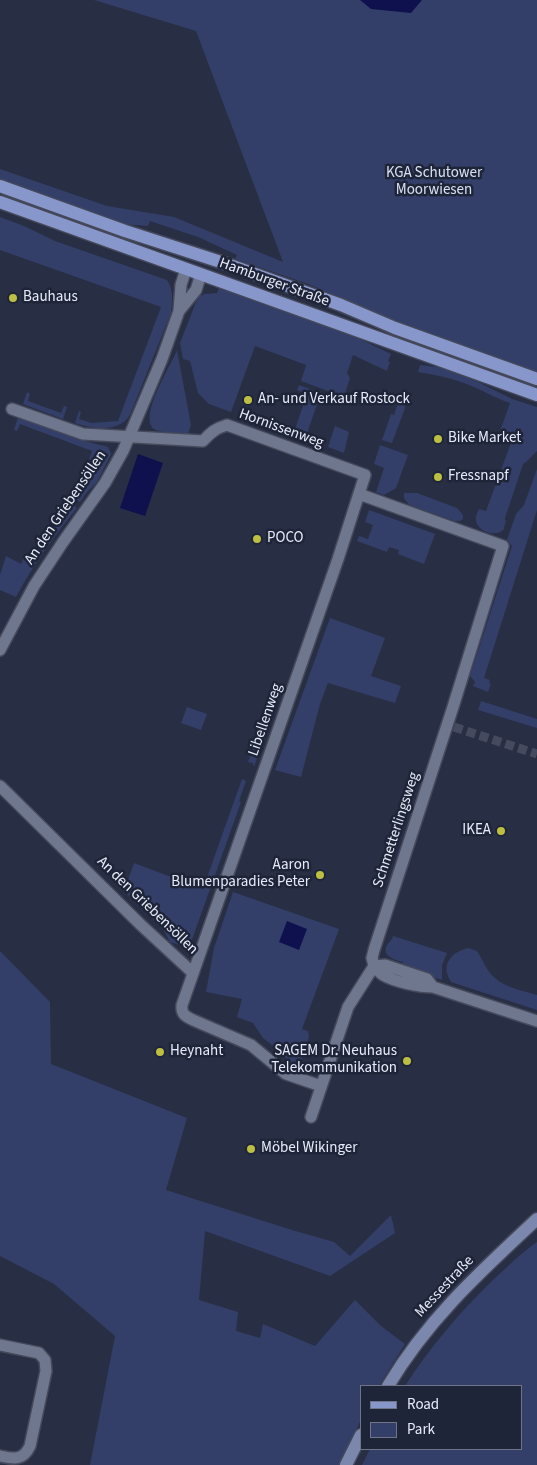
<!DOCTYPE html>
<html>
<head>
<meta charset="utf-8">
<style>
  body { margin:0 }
  #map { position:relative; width:537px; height:1465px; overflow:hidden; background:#282e43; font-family:"Source Sans 3",sans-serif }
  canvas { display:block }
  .legend { position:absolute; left:360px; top:1385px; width:162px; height:65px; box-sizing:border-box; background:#1f2539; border:1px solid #6f7586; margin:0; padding:6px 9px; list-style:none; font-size:15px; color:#e8ecfa }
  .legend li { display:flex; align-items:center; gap:10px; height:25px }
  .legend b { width:25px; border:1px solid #6f7586 }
</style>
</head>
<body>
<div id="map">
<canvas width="537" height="1465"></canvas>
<ul class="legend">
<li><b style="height:6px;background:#8897cb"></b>Road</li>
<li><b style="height:14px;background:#343f69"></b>Park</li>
</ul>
</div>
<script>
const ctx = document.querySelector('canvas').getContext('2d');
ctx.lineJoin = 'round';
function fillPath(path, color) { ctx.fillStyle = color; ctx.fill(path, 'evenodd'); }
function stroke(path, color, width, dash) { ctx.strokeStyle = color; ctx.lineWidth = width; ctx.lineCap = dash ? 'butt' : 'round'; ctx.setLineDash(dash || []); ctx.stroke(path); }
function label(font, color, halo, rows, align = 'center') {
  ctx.font = font + ' "Source Sans 3",sans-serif'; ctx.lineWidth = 5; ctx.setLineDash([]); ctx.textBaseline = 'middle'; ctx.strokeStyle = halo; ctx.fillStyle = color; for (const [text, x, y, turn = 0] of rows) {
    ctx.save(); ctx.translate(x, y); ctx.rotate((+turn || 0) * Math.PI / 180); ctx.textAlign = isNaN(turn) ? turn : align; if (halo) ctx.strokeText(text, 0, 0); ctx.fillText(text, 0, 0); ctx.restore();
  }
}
const green = new Path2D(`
  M94,0h443v372l-162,-59 -67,-29 -73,-25 2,-4 -39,-18 -48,-16 -2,5 -27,-2 -121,-44v-11l107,37 67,11 109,45 -87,-231z
  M0,217l24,9 31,15 112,39c7,10 5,21 4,33l-41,102c-11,18 -38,14 -55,8l4,-12 2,1 -2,7 12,4 27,-2 43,-114 -161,-57z
  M219,288l139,50 33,16 -3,7 2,1 -3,9 -34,-16 -6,18 3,5 -6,19 -43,-16 5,-16 -51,-19 -24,66 -22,-8 -11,-11 -8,-32 -7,-2 -3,-16 16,-41 4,-6 5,-2 12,-1z
  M177,350l14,75 -3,9c-8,-1 -28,-1 -34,-5 -16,-13 18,-65 23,-79z
  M420,365l24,3 34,14 34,17 25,8v44l-11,11 -3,2 -18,54v2l1,1c0,0 -2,7 -2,8 -7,9 -26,3 -28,-8 -1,-4 1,-8 3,-12l7,2 26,-71 -13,-6 11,-31c-13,-4 -24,-11 -36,-16 -18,-8 -37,-12 -56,-15z
  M299,385l22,8 -16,46 -57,-20 2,-6 45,16 12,-35 -10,-4z
  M27,392l3,2 -2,7 33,12 3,-7 3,1 -4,12 -40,-15z
  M400,396l3,2 2,10 -13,35 -10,-3 9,-26 3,1 4,-12 -2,-1 2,-5z
  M18,417l67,24 23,6 3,7 -14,28 -10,10 -7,10 -5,-4 -4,5 6,5c-23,28 -44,57 -61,89l-16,-7v-15l6,-19 15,8 5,-10 6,4 63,-95 -6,-4 3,-8 -72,-27 -3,7 -3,-1z
  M335,426l14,6 -5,21 -16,-6z
  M380,445l28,10 -12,33 -12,7 -8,-3 8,-24 -10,-4z
  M537,469v41l-53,168 6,2 -1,3 2,1 -3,8 -15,-6 2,-4 -5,-6 42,-130 -5,-6 9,-26 8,-9z
  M404,493h13l40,15 6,7v4l-3,2h-5l-46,-16 -5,-7z
  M369,510l66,24 -11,30 -26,-10 1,-4 -10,-3 -2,5 -30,-11 2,-5 9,3 5,-14 -8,-3z
  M330,618l55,20 -14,38 30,10 -6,17 -67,-20 -8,21 -19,73 -26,-7z
  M481,701l56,18v9l-59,-18z
  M187,707l20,7 -6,16 -20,-7z
  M258,733l7,2 -7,19 -3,-1 -1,4 3,1 -3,9 -1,-4 -5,-1z
  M242,779l4,2 -7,20 2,1 -52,146 -19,-6 -7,-13 -39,-38 10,-28 69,26z
  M233,892l106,37 -37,100 6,2 1,6 -10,30 -5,2 -13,-17 -18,-14 -10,-15 -16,-6 5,-18 -36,-7 8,-44z
  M393,936l54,17 -5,12v15l-40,-13 1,-5c-8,-2 -20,-5 -17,-15 2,-5 6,-6 7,-11z
  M468,948l9,3c6,9 10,21 18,27 11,10 29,13 42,17v15l-86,-28c-11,-17 0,-30 17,-34z
  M0,951l50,51 1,62 136,54 -21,72 126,40 42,12 16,14 41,-41 4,18 -65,43 -125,-45 -6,69 39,12 -2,19 24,7 3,-14 52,22 40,-46 26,26 24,18 -26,42h-18v34l-22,45h-249l25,-129 -61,-52 -54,-28z
  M537,1242v223h-175l8,-16h151v-63h-116c25,-39 55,-74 88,-106 14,-13 28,-27 44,-38z`);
const water = new Path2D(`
  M360,0h62l-11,13 -40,-4z
  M138,454l25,9 -18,53 -25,-8z
  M287,921l20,8 -8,21 -20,-8z`);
const pedestrianTunnel = new Path2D(`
  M454,727l83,27`);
const minor = new Path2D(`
  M179,311l17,-21 5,-16
  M12,409l71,25 120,7c7,-8 13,-13 24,-16l138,50 -27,84 -156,446c-1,9 3,11 11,15l58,25 35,29 35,12
  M0,650l34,-64 29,-44 42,-59 18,-32 39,-92 17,-48 2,-26 5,-16
  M0,786l141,139 52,48
  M433,987l-6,-8 -42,-14 -11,1c3,3 6,7 9,9 12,7 36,12 50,12l104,34
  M311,1117l37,-110 26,-41 -2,-8 2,-8 79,-243 50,-161 -144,-52
  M0,1345l39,8 6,7 1,11 -16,75c-7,15 -16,13 -30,10`);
const secondary = new Path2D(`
  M388,1386c40,-67 92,-114 149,-167
  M346,1465l15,-30`);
const primary = new Path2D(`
  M0,186l125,45 102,33 114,41 54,23 142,51
  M0,202l537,193`);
const markers = [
  [13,298,5,"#bdbf43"],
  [248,400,5,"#bdbf43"],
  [438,439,5,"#bdbf43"],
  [438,477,5,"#bdbf43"],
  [257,539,5,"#bdbf43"],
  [501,831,5,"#bdbf43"],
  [320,875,5,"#bdbf43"],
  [160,1052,5,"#bdbf43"],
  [407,1061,5,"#bdbf43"],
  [251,1149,5,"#bdbf43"]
];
const parkNames = [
  ["KGA Schutower",434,174],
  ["Moorwiesen",434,191]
];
const streetNames = [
  ["Hamburger Straße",274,283,20],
  ["Hornissenweg",281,429,20],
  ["An den Griebensöllen",66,508,-56],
  ["Libellenweg",266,720,-71],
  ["Schmetterlingsweg",397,830,-72],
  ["An den Griebensöllen",147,906,44],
  ["Messestraße",445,1287,-47]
];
const poiNames = [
  ["Bauhaus",23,298],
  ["An- und Verkauf Rostock",258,400],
  ["Bike Market",448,439],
  ["Fressnapf",448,477],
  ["POCO",267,539],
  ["IKEA",491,831,"right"],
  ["Aaron",310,866,"right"],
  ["Blumenparadies Peter",310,883,"right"],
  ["Heynaht",170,1052],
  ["SAGEM Dr. Neuhaus",397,1052,"right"],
  ["Telekommunikation",397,1069,"right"],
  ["Möbel Wikinger",261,1149]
];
fillPath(green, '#343f69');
fillPath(water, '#0e114e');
stroke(pedestrianTunnel, '#454a5e', 9, [9, 4.5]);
stroke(minor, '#45495b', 14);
stroke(secondary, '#45495b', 15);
stroke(primary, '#45495b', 15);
stroke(minor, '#6f778f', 11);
stroke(secondary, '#7b87ad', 12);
stroke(primary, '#8897cb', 12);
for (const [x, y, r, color] of markers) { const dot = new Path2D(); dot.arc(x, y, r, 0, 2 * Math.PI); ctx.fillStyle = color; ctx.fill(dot); stroke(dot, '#1f2539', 2); }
label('15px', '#d9e0f3', '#1f2539', parkNames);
label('15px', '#e8ecfa', '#1f2539', streetNames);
label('15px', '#e8ecfa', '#1f2539', poiNames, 'left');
</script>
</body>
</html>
